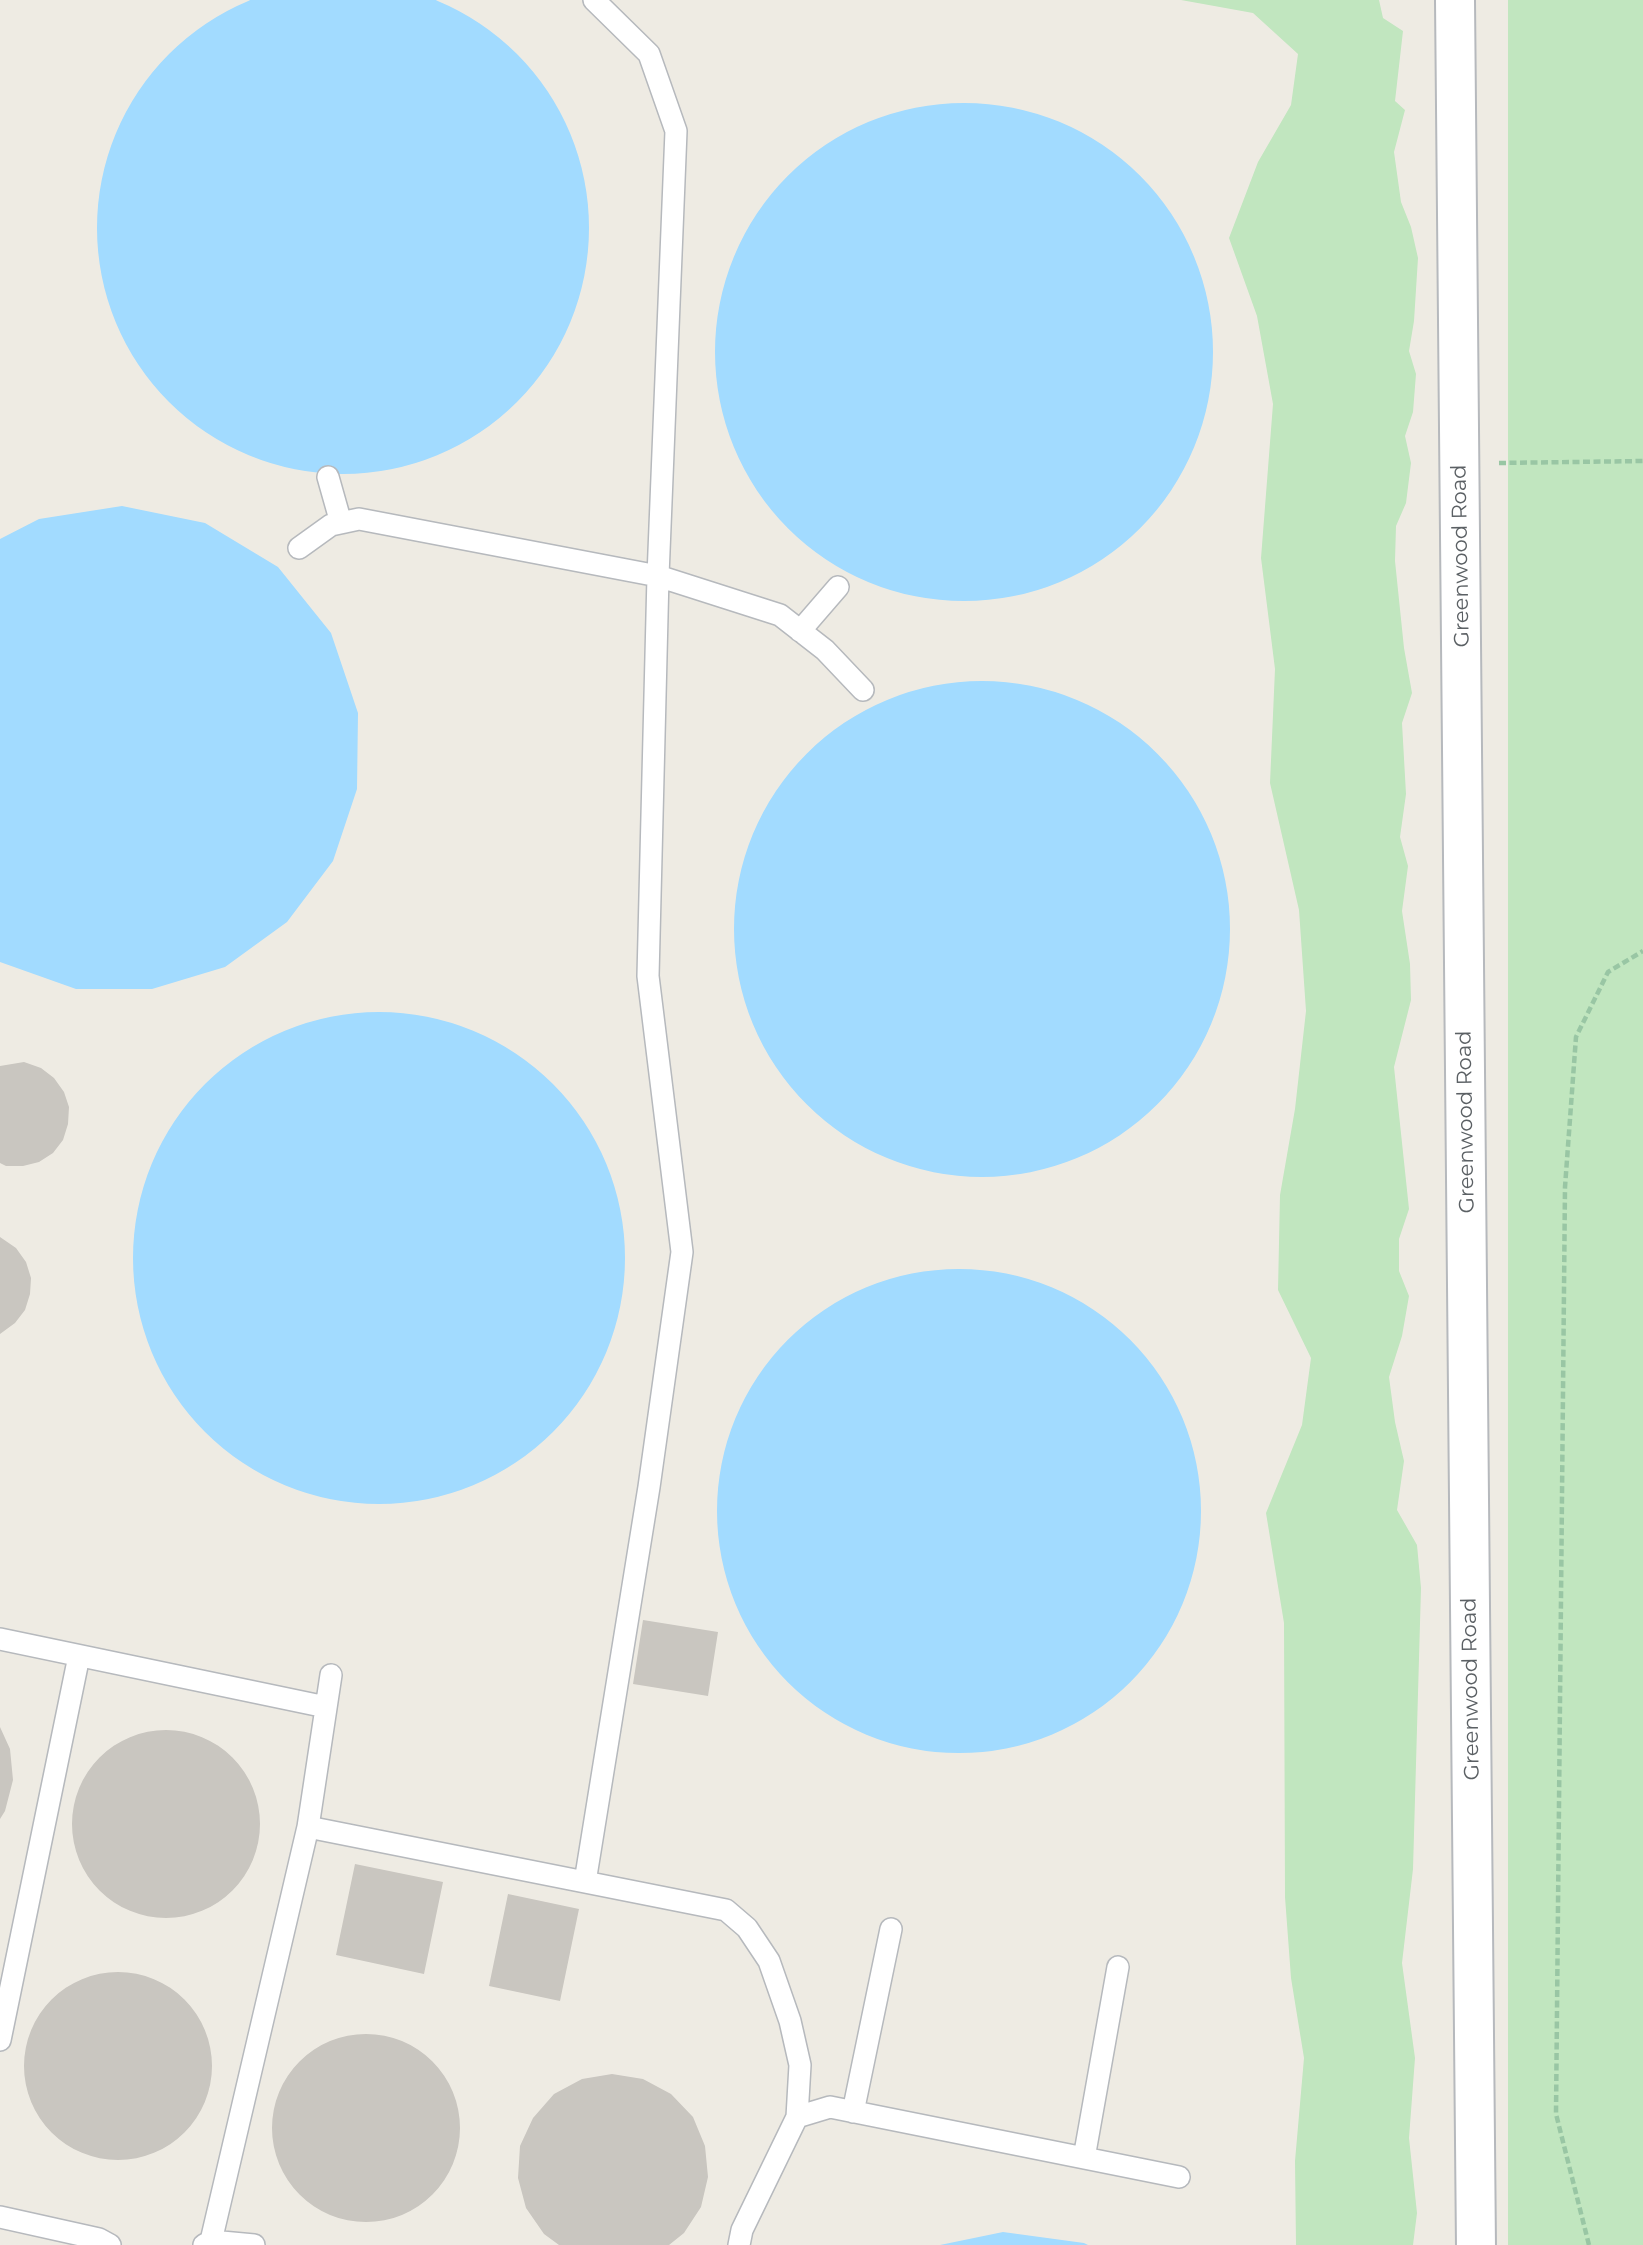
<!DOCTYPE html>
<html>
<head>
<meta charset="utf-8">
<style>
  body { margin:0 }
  canvas { display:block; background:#eeebe3 }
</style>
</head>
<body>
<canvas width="1643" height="2245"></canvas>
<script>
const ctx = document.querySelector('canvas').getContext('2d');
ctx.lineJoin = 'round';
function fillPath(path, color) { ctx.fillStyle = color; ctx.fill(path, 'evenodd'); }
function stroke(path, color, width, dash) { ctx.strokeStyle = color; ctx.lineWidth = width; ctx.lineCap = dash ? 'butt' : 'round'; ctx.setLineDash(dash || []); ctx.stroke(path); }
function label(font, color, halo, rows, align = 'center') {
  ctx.font = font + ' Montserrat,sans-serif'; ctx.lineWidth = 7; ctx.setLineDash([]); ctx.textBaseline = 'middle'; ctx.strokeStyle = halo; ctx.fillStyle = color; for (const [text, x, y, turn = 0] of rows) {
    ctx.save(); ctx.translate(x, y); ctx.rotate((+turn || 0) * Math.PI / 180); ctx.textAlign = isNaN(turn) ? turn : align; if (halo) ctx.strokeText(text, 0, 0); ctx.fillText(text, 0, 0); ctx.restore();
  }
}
const green = new Path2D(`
  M1181,0h198l4,18 20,13 -8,70 10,9 -11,42 7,50 10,25 7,31 -4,63 -5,30 7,23 -3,38 -8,24 6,27 -5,40 -10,23 -1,35 9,87 8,45 -10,30 4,71 -6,43 8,29 -6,45 8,53 1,36 -17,67 15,142 -10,30v32l10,25 -7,40 -13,41 6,45 9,39 -7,49 20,35 4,43 -8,281 -11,94 13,95 -6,80 8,75 -4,32h-117l-1,-84 9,-103 -13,-80 -6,-81 -1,-274 -18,-110 36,-88 9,-67 -33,-68 2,-95 15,-86 11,-98 -7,-101 -29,-127 5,-114 -14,-111 12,-154 -16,-88 -28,-78 29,-76 33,-57 7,-51 -45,-41z
  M1508,0h135v2245h-135z`);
const water = new Path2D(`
  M97 228a246 246 0 1 1 492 0a246 246 0 1 1-492 0Z
  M715 352a249 249 0 1 1 498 0a249 249 0 1 1-498 0Z
  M122,506l83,17 73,44 53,66 27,80 -1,76 -24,72 -46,61 -62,45 -73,22h-76l-76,-27v-423l39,-20z
  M734 929a248 248 0 1 1 496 0a248 248 0 1 1-496 0Z
  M133 1258a246 246 0 1 1 492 0a246 246 0 1 1-492 0Z
  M717 1511a242 242 0 1 1 484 0a242 242 0 1 1-484 0Z
  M1003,2232l81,11 4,2h-148z`);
const building = new Path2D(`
  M24,1062l17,6 13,10 10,14 5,15 -1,17 -5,16 -10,13 -14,9 -16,4h-17l-6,-3v-97z
  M0,1237l16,11 10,14 5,16 -1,16 -5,16 -10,13 -15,11z
  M643,1620l75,12 -10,64 -75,-12z
  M0,1727l10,22 3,31 -8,31 -5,8z
  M72 1824a94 94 0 1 1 188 0a94 94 0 1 1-188 0Z
  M355,1864l88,18 -19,92 -88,-19z
  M508,1894l71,15 -19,92 -71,-15z
  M24 2066a94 94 0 1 1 188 0a94 94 0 1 1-188 0Z
  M272 2128a94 94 0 1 1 188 0a94 94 0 1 1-188 0Z
  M612,2074l31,5 28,15 22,23 12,29 3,31 -7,30 -17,26 -15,12h-110l-15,-11 -18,-26 -8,-30 2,-32 13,-28 21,-24 28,-15z`);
const path = new Path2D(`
  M1499,463l144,-2
  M1589,2245l-33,-131 9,-927 11,-150 32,-65 35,-21`);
const service = new Path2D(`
  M328,477l13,46
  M299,548l32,-23 28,-6 299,57 122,39 45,35 38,40
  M800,631l38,-44
  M0,1639l326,68
  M308,1827l418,83 21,18 22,33 21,60 10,44 -3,52
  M585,1882l64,-395 33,-235 -34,-276 10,-400 18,-445 -27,-77 -55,-54
  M0,2040l79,-384
  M853,2112l38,-183
  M1084,2158l34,-191
  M0,2217l99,22 11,6
  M211,2241l97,-414 23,-152
  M204,2245l7,-4 43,4
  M739,2245l3,-15 55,-113 33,-10 349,70`);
const tertiary = new Path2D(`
  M1455,0l21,2245`);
const streetNames = [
  ["Greenwood Road",1461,556,-91],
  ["Greenwood Road",1466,1122,-91],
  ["Greenwood Road",1471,1689,-91]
];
fillPath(green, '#c1e6bf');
fillPath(water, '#a2dbff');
fillPath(building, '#c9c6c0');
stroke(service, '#b6b9bd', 24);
stroke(tertiary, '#b6b9bd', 42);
stroke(path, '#99c6a4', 4.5, [7, 3.5]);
stroke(service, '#fff', 21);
stroke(tertiary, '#fff', 38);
label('21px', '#5b6064', '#fff', streetNames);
</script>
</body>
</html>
